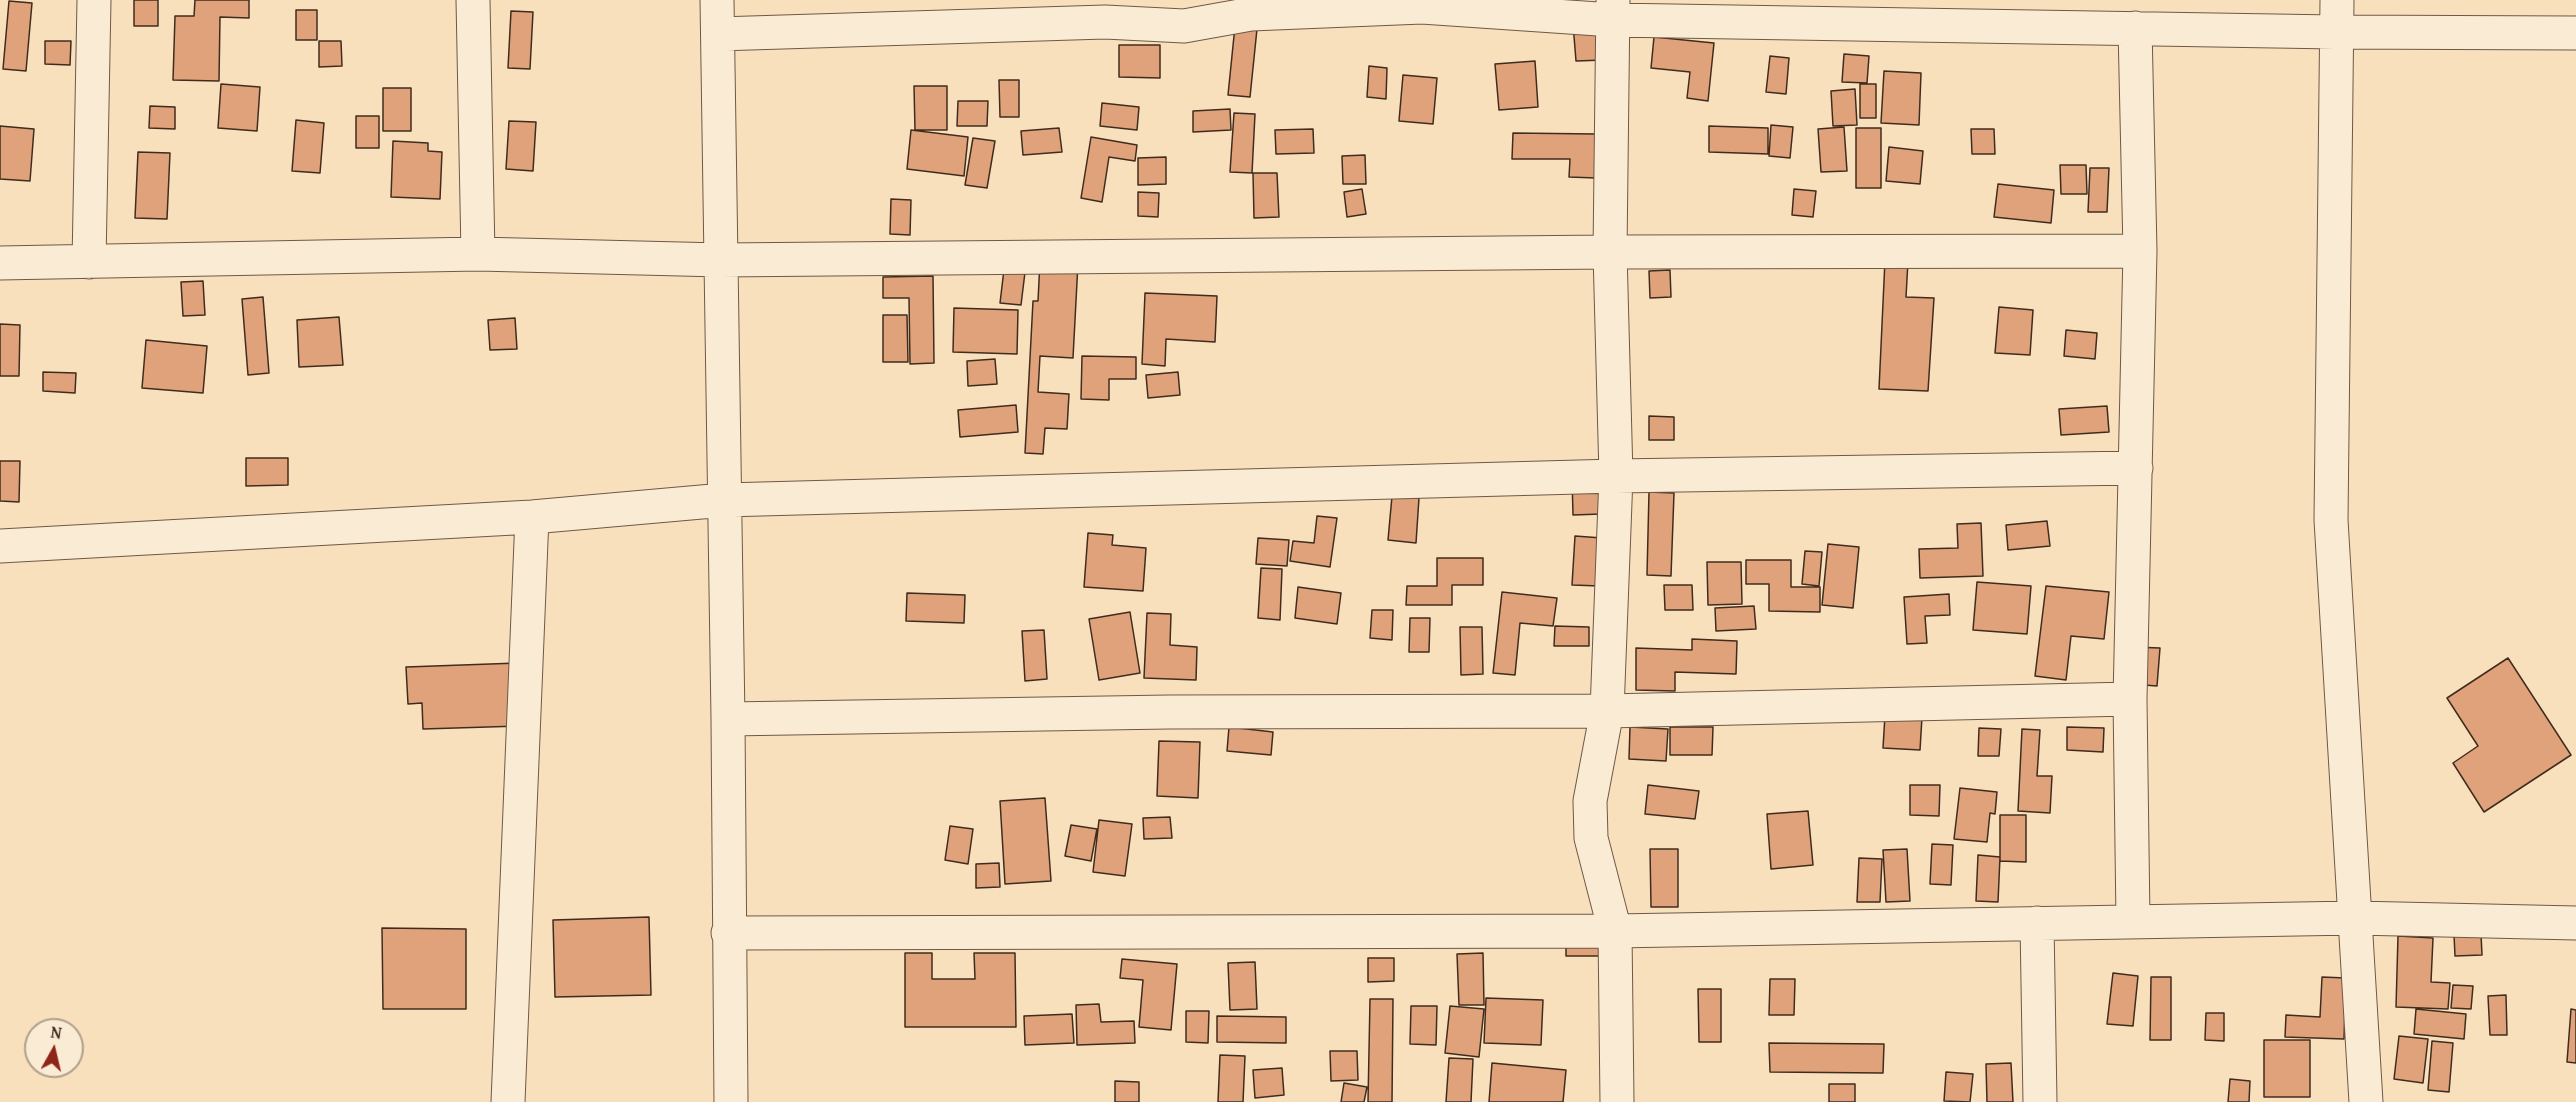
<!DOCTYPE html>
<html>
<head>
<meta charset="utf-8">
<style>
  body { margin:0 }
  #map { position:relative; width:2576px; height:1102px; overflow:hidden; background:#f8e0bd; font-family:"Gentium Book Plus",serif }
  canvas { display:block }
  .north { position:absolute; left:24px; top:1018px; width:60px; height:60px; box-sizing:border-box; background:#faebd4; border:2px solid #b09f8b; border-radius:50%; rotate:8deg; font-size:16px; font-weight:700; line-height:24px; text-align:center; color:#402c1e }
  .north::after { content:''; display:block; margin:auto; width:21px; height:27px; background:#8f2418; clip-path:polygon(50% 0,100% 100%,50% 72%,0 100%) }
</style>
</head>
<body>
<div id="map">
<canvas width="2576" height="1102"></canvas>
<div class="north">N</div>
</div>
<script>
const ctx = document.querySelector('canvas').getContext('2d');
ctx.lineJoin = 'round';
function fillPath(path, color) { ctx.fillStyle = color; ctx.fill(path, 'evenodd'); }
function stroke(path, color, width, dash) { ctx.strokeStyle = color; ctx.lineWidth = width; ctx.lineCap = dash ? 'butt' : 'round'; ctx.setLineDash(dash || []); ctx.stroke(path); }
const building = new Path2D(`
  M134,0h24v26h-24z
  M195,0h54v18l-29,-1 -1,64 -46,-1 2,-64h19z
  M9,1l23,2 -6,68 -23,-2z
  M296,10h21v30h-21z
  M511,11l22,1 -3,57 -22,-1z
  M1602,22l2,38 -28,1 -3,-37z
  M1235,26l22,3 -7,68 -22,-2z
  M1654,37l60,6 -6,58 -21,-3 3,-26 -39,-4z
  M45,41h26l-1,24 -25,-1z
  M319,41h22l1,25 -23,1z
  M1119,45h41v33l-41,-1z
  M1844,54l25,2 -2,27 -25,-1z
  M1770,56l19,2 -3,36 -20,-2z
  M1535,61l3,46 -39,3 -4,-46z
  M1369,66l18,2 -1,31 -19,-2z
  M1884,71l37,2 -2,52 -38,-2z
  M1403,75l34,3 -4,46 -34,-3z
  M999,80h20v37h-19z
  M221,84l39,3 -3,44 -39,-3z
  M1860,84h16v34h-16z
  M914,86h33v44h-32z
  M383,88h28v43h-28z
  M1855,89l2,36 -24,1 -2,-35z
  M958,101h30l-1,25h-30z
  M1102,103l37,4 -2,23 -37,-4z
  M150,106l25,1v22l-26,-1z
  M1230,109l1,21 -38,2v-21z
  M1234,113l21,1 -3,59 -22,-1z
  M356,116h23v32h-23z
  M296,120l28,3 -4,50 -28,-2z
  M509,121l27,1 -3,49 -27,-2z
  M1771,125l22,2 -3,31 -21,-2z
  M0,126l34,3 -4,52 -30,-2z
  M1709,126l59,2v26l-59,-2z
  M1844,127l3,44 -26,1 -3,-43z
  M1059,128l3,24 -39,3 -2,-24z
  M1856,128h25v60h-25z
  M1313,129l1,24 -38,1 -1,-24z
  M1971,129h23l1,25h-23z
  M911,130l57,7 -4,39 -57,-7z
  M1513,133l83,1v44l-27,-1 1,-18h-58z
  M1091,137l46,8 -2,16 -26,-4 -7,45 -21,-4z
  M973,138l22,3 -8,47 -22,-3z
  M393,141l35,2v8l14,1 -2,47 -49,-2z
  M1889,147l34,4 -3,33 -34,-3z
  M138,152l32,1 -3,66 -32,-1z
  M1365,155l1,29h-23l-1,-28z
  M1166,157v27l-28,1v-27z
  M2060,165h26l1,29h-26z
  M2090,168h19l-2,44h-19z
  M1253,173h24l2,44 -25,1z
  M1998,184l56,6 -3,33 -57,-6z
  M1362,189l4,25 -19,3 -3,-25z
  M1794,189l22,2 -3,26 -21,-2z
  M1138,192l21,1 -1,24 -20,-1z
  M891,199l20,1 -1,35 -20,-1z
  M1885,260l23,1 -2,36 28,1 -6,93 -49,-2z
  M1005,261l21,3 -5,41 -21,-2z
  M1040,261l38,2 -5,95 -33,-2 -2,36 31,2 -2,35 -22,-1 -2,26 -18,-1 8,-152h5z
  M1670,270l1,27 -21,1 -1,-27z
  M933,276l1,87 -24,1 -1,-66h-26v-21z
  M203,281l2,34 -22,1 -2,-34z
  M1145,293l72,3 -2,46 -49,-3 -1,27 -23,-2z
  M263,297l6,76 -21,2 -6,-76z
  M1999,307l34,3 -3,45 -35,-2z
  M954,308l64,2 -1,44 -64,-2z
  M883,315h24l1,47h-25z
  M339,317l4,48 -44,2 -2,-47z
  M515,318l2,31 -27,1 -2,-30z
  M0,324l20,1 -1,51h-19z
  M2066,330l31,3 -2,26 -31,-3z
  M146,340l61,6 -4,47 -61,-5z
  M1082,356l54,1v22h-27v21l-28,-1z
  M995,359l2,25 -29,2 -1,-25z
  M43,372l33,1 -1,20 -32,-2z
  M1178,372l2,23 -32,3 -2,-23z
  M1016,405l2,27 -58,5 -2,-27z
  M2107,406l2,26 -48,3 -2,-26z
  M1649,416l25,1v23h-25z
  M246,458h42v27l-42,1z
  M0,461h20l-1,41 -19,-1z
  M1572,478h28l1,36 -28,1z
  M1649,492l25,1 -3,83 -24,-1z
  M1392,496l27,2 -3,45 -28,-3z
  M1317,516l20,2 -7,49 -40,-6 3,-20 21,2z
  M2047,521l3,25 -42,4 -2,-25z
  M1981,523l2,53 -63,2 -1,-29 39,-1 -1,-24z
  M1088,533l25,2 -1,10 34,3 -3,43 -59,-4z
  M1575,536l27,2 -2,48 -28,-1z
  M1258,538l31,2 -2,26 -31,-2z
  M1828,544l31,3 -6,61 -31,-3z
  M1805,551l17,1 -3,34 -17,-2z
  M1437,558h46v27h-31v20h-46l1,-19h30z
  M1746,560h45v27h29v25l-51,-1v-27h-23z
  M1707,562h34l1,42 -34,1z
  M1261,568l21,1 -2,51 -22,-2z
  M1977,582l54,4 -4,48 -54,-4z
  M1664,585h28l1,25h-28z
  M2046,586l63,6 -5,47 -33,-3 -5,44 -31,-4z
  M1298,587l43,6 -4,31 -42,-6z
  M1502,592l55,6 -4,28 -33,-3 -5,52 -22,-2z
  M907,593l58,2 -1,28 -58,-2z
  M1949,594l1,21 -25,1 2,27 -20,1 -3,-47z
  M1754,606l2,23 -40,2 -1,-23z
  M1372,610h21l-1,30 -22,-2z
  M1130,612l10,61 -41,7 -10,-61z
  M1147,613l24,1 -1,31 27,2 -1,33 -52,-2z
  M1410,618h20l-1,34h-20z
  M1555,626l34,1v19h-35z
  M1460,627h22l1,47 -22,1z
  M1044,630l3,49 -22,2 -3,-50z
  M1692,639l45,2 -1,33 -61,-2v19l-39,-1v-42l56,2z
  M2132,647l28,1 -3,38 -27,-2z
  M2508,658l63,97 -87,57 -31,-49 25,-17 -31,-48z
  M518,663l2,63 -97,3 -1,-26 -14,1 -2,-37z
  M1885,715l37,2 -2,33 -37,-2z
  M1229,727l44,5 -2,23 -44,-4z
  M1630,727l38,2 -2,32 -37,-2z
  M1670,727h43l-1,28h-42z
  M2067,727l37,1 -1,24 -36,-2z
  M1979,728l22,1 -2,27h-21z
  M2022,729l18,1 -3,46h15l-2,37 -32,-2z
  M1159,741l41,1 -2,56 -41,-2z
  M1648,785l51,6 -4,28 -50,-5z
  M1910,785h30l-1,31 -29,-1z
  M1960,788l37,4 -2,22 -5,-1 -3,29 -33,-3z
  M1045,798l6,83 -46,3 -5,-83z
  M1808,811l5,54 -42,4 -4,-55z
  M2000,815h26v47l-26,-1z
  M1170,817l2,21 -28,1 -1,-21z
  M1099,820l33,4 -7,52 -32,-4z
  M1071,825l26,4 -6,32 -26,-5z
  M950,826l23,3 -5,35 -23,-4z
  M1932,844l21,1 -2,40 -21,-1z
  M1650,849h28v58h-27z
  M1907,849l3,52 -24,1 -3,-52z
  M1978,855l22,2 -2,45 -22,-1z
  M1859,858l23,1 -2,43h-23z
  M999,863l1,24 -24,1v-24z
  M649,917l2,78 -96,2 -2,-77z
  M382,928l84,1v80h-83z
  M1599,930v26h-33v-25z
  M2481,934l1,21 -27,1 -1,-21z
  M2398,936l35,2 -2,44 19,1 -2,26 -52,-2z
  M905,953h27v26h43l-1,-26h41l1,74h-111z
  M1483,953l1,52h-25l-2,-51z
  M1368,958h26v23l-26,1z
  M1122,959l55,5 -6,66 -32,-3 4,-47 -23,-2z
  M1255,962l2,47 -27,1 -2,-47z
  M2113,973l25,3 -5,50 -26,-2z
  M2151,977h20v63h-21z
  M2322,977l24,1 -2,61 -59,-2 1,-22 34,2z
  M1770,979h25l-1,36h-25z
  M2453,985l20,1 -2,23 -20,-1z
  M1698,989h23v53h-22z
  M2506,995l1,40h-17l-2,-39z
  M1486,998l57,2 -2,45 -57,-2z
  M1370,999h23l-1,103h-24z
  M1099,1004l2,18 33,-1 1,22 -58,2 -1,-40z
  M1411,1006h26l-1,39 -26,-1z
  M1450,1006l34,3 -5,48 -34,-4z
  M2416,1009l50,5 -2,25 -50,-5z
  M2571,1009l5,1v53l-9,-1z
  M1186,1011h23l-1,32 -22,-1z
  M2206,1013h18v28l-19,-1z
  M1072,1014l2,29 -49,2 -1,-29z
  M1217,1016l69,1v26l-69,-1z
  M2399,1036l29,3 -5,44 -29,-4z
  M2264,1040h46v57h-46z
  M2432,1041l21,2 -4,49 -21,-2z
  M1769,1043l115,1 -1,29 -113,-1z
  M1330,1051h27l1,29 -27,1z
  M1220,1055l25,1 -2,46h-25z
  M1449,1058l24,1 -2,43h-25z
  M1492,1063l74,7 -3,32h-74z
  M2011,1063l2,39h-26l-1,-38z
  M1282,1068l2,27 -29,3 -2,-28z
  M1946,1072l27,2 -3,28 -26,-1z
  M2230,1079l20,2 -1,21h-21z
  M1115,1081l24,1v20h-24z
  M1344,1083l23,4 -3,15h-23z
  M1829,1084h26v18h-26z`);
const street = new Path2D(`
  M473,0l5,254
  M717,0l11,719 3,383
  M1613,0l-3,252 6,224 -9,235 -17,90 1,37 24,93 2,171
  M2337,0l-6,520 35,582
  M718,34l387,-12 79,4 67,-12 171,-7 191,13 722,12 241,1
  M89,262l5,-262
  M0,263l478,-9 243,6 889,-8 530,-1
  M0,546l532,-29 192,-17 892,-24 520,-8
  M728,719l441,-7 438,-1 523,-12
  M2133,921l-3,-222 10,-448 -5,-223
  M2037,923l3,179
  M728,933l887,-2 740,-13 221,5
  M508,1102l24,-585`);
fillPath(building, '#dfa27a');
stroke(building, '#402c1e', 1.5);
stroke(street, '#6e5946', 35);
stroke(street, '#faebd4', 33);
</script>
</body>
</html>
